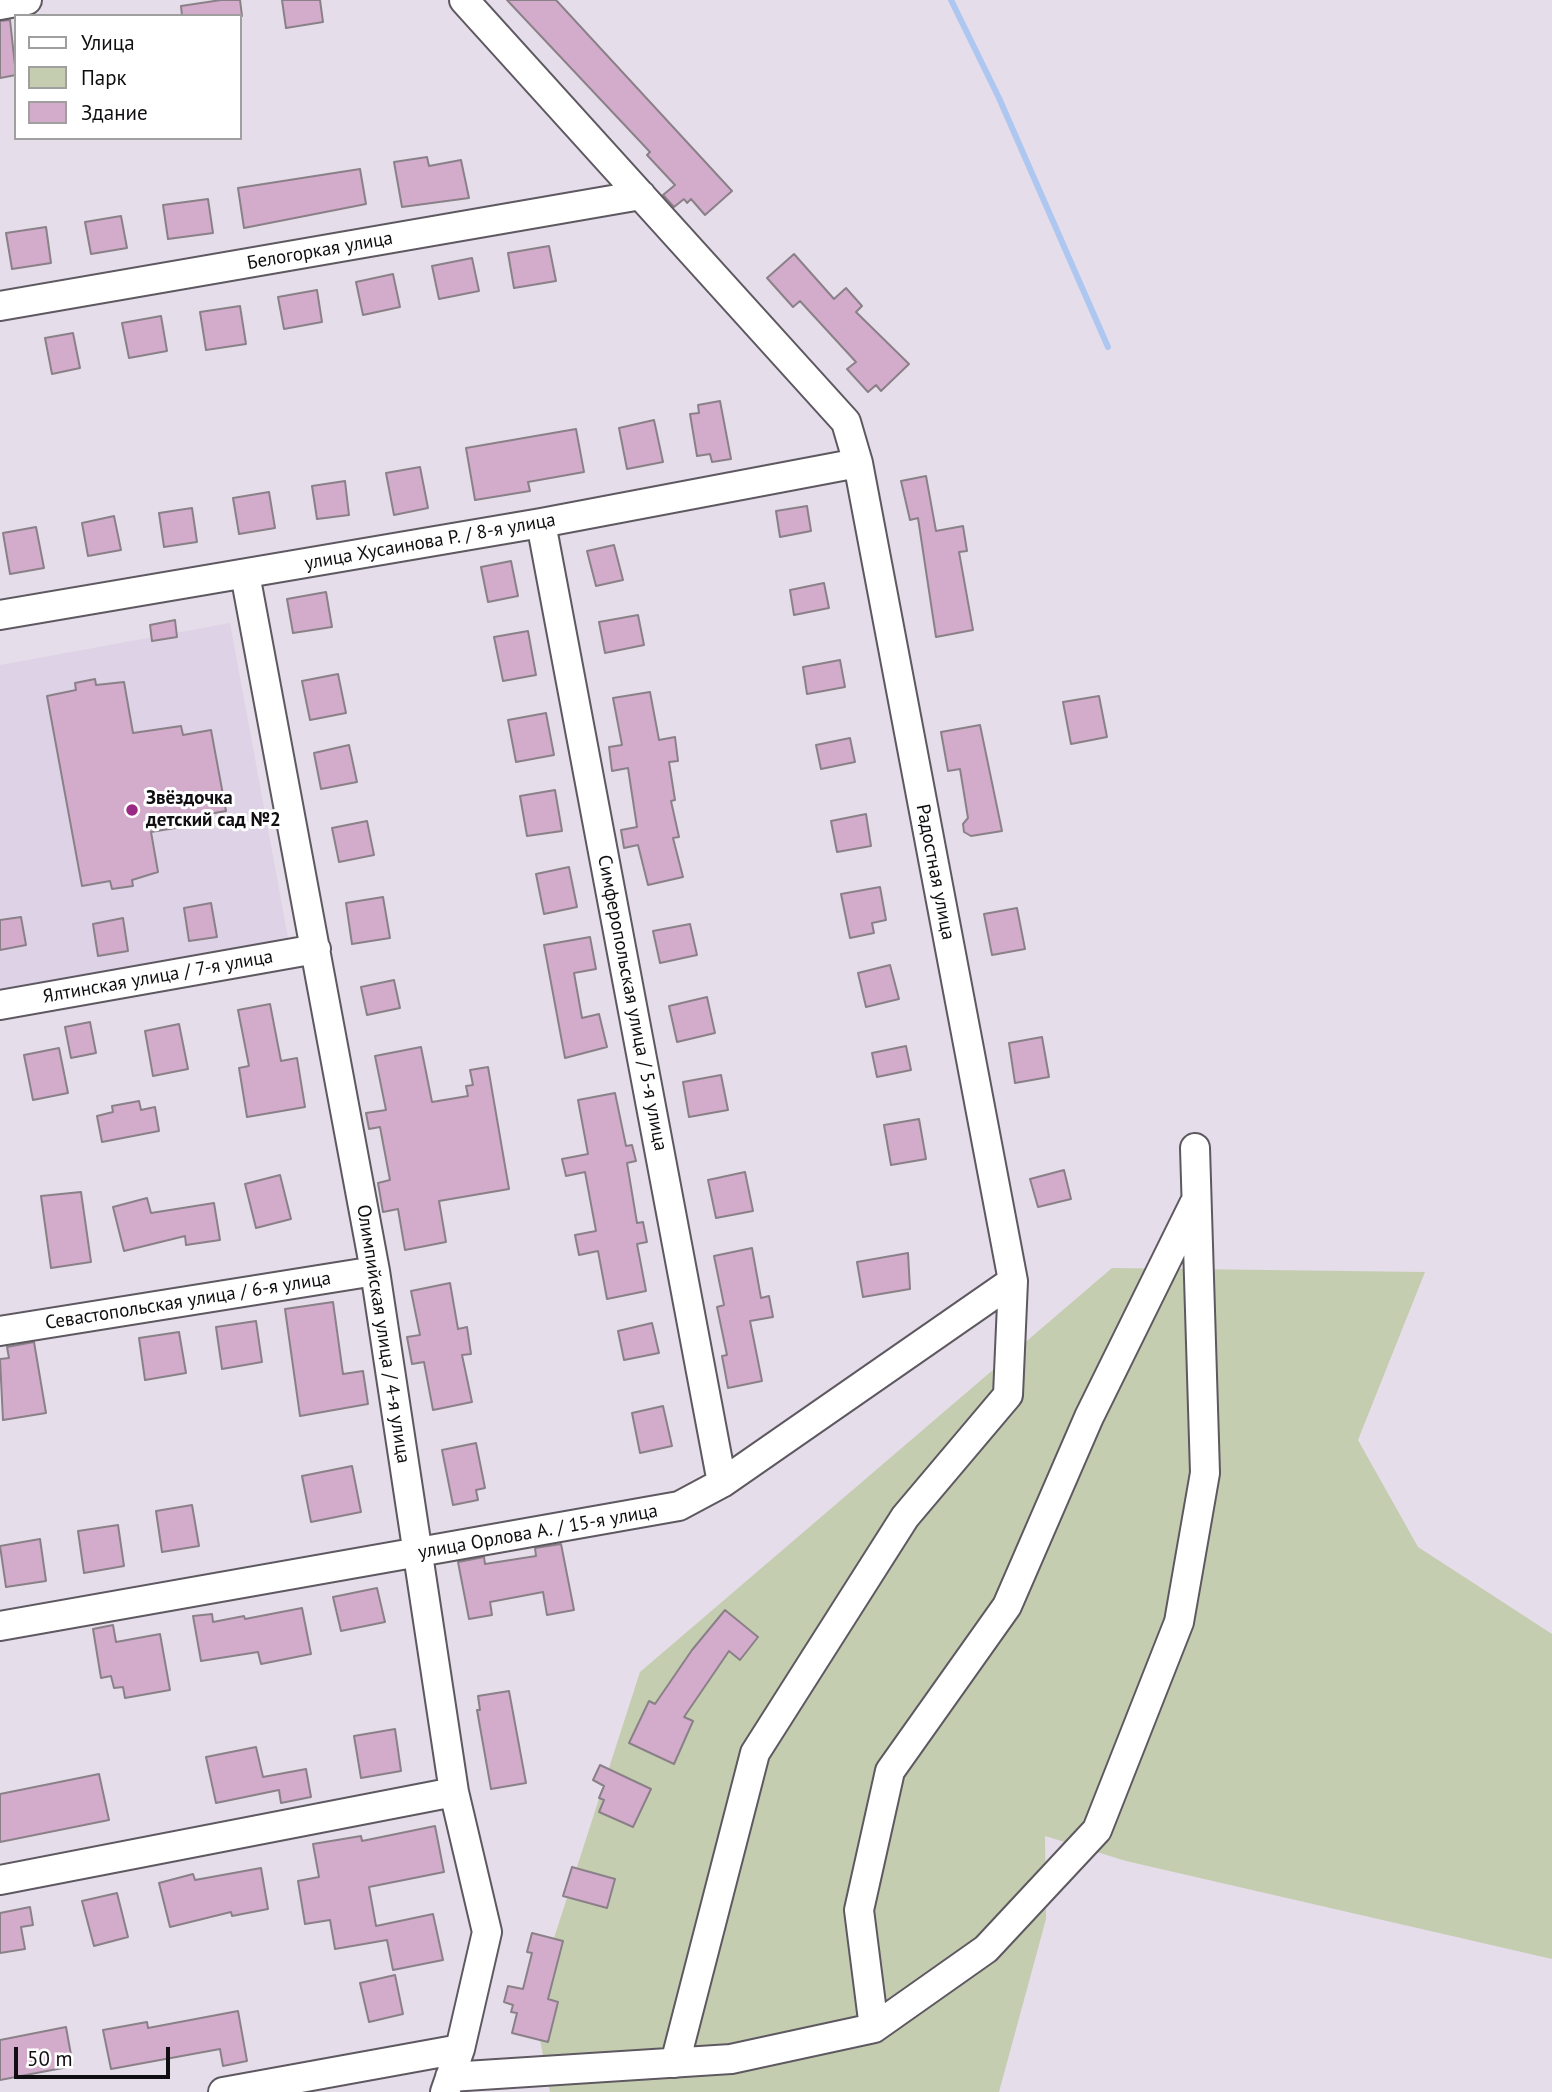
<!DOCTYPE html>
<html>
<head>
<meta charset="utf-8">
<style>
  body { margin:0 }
  #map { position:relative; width:1552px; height:2092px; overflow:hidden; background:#e5dde9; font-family:"PT Sans",sans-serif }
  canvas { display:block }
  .legend { position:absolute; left:14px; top:14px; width:228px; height:126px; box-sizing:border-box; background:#fff; border:2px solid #9f9fa0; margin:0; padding:9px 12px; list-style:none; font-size:21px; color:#100e11 }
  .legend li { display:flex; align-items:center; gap:14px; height:35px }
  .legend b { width:35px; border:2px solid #9f9fa0 }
  .scale { position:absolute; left:14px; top:2047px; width:156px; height:32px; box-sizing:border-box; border:4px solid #100e11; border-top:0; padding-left:9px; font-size:21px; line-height:24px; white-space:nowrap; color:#100e11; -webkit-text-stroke:5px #fff; paint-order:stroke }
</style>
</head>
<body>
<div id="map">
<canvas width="1552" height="2092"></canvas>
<ul class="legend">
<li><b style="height:9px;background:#fff"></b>Улица</li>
<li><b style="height:19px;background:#c5cdb0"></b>Парк</li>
<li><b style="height:19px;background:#d3accc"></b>Здание</li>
</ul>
<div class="scale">50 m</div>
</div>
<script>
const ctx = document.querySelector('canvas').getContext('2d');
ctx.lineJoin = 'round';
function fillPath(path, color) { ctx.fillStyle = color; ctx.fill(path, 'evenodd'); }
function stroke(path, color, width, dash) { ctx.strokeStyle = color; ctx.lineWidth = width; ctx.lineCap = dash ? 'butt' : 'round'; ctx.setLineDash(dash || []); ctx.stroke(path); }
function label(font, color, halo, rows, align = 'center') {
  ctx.font = font + ' "PT Sans",sans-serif'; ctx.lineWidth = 6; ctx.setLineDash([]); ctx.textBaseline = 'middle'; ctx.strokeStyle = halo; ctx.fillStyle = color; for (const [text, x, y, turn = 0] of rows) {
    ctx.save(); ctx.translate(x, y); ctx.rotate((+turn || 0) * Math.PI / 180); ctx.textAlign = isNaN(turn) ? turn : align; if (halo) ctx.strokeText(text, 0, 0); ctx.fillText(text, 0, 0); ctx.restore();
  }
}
const education = new Path2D(`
  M230,623l61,331 -291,52v-341z`);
const green = new Path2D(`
  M1112,1268l313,4 -67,168 60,107 134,87v325l-426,-98 -81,-25 1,83 -47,173h-449l-17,-89 107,-331z`);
const stream = new Path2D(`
  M951,0l48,98 109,249`);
const building = new Path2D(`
  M221,0h19l2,16h-60l-1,-10z
  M282,0h38l3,22 -37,6z
  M507,0h49l176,191 -27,24 -14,-16 -4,4 -3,-4 -10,8 -11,-12 12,-10 -28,-30 3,-3z
  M10,20l6,55 -16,3v-57z
  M427,157l2,9 32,-6 8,38 -67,9 -8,-45z
  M360,169l6,35 -122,24 -6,-40z
  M208,199l5,34 -45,6 -5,-34z
  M121,216l6,32 -36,6 -6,-32z
  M46,227l5,36 -39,6 -6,-36z
  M549,246l7,35 -42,7 -6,-35z
  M794,254l40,45 12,-11 16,18 -6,6 53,52 -28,27 -5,-6 -8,7 -21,-23 9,-7 -56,-61 -7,6 -26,-29z
  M472,258l7,33 -40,8 -7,-33z
  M393,274l7,33 -37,8 -7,-33z
  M317,290l5,32 -38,7 -6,-32z
  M240,306l6,38 -40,6 -6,-38z
  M161,316l6,35 -38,7 -7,-35z
  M73,333l7,35 -28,6 -7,-36z
  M720,401l11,58 -19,3 -2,-8 -13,2 -7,-42 9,-1 -1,-8z
  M654,420l9,42 -36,7 -8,-41z
  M576,429l8,43 -56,10 2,9 -55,9 -9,-52z
  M420,467l8,41 -34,7 -8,-42z
  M926,476l10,55 27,-5 4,25 -8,1 14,78 -37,7 -18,-119 -8,2 -9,-39z
  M345,481l4,34 -32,4 -5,-33z
  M269,492l6,36 -36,6 -6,-36z
  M807,506l4,25 -31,6 -4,-26z
  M192,508l5,34 -33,5 -5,-34z
  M114,516l7,34 -33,6 -6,-33z
  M36,527l8,41 -34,6 -7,-41z
  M614,545l9,35 -27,6 -9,-35z
  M511,561l7,35 -30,6 -7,-35z
  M824,583l5,25 -35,7 -4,-25z
  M326,592l6,35 -39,6 -6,-34z
  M638,615l6,30 -39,8 -6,-31z
  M175,620l2,17 -25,4 -2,-16z
  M528,631l8,44 -33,6 -9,-44z
  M840,660l5,27 -38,7 -4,-27z
  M338,674l8,39 -36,7 -8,-39z
  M95,679l1,6 28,-3 9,51 48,-7 2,9 28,-5 15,81 -28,5 1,8 -48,8 7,40 -26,8 1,6 -21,3 -2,-8 -28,5 -35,-190 29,-6 -1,-7z
  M650,692l9,48 16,-3 3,24 -9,1 6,38 -4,1 8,36 -6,1 10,39 -35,8 -10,-40 -14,3 -3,-18 16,-3 -9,-59 -16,3 -3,-24 13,-2 -9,-47z
  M1099,696l8,41 -36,7 -8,-42z
  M546,713l8,42 -38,7 -8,-42z
  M980,725l22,106 -31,5 -7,-4 -1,-8 5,-6 -8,-49 -12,2 -7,-39z
  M850,738l5,24 -34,7 -5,-24z
  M349,745l8,37 -36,7 -7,-36z
  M555,790l7,41 -35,5 -7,-40z
  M866,814l5,32 -34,6 -6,-31z
  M367,821l7,34 -35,7 -7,-34z
  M569,867l8,40 -33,7 -8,-40z
  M880,887l6,33 -14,3 2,10 -24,5 -9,-44z
  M383,897l7,41 -38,6 -6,-41z
  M211,903l6,34 -28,4 -5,-33z
  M1017,908l8,41 -33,6 -8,-41z
  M21,917l5,28 -26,5v-30z
  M123,918l5,33 -30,5 -5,-32z
  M690,924l7,31 -37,8 -7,-32z
  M590,937l6,32 -22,4 8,45 17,-4 8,33 -42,11 -21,-113z
  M890,965l9,34 -33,8 -8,-34z
  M394,980l6,28 -33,7 -6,-28z
  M707,997l8,36 -38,9 -8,-36z
  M270,1004l11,57 16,-3 8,49 -58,10 -8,-49 10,-2 -11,-56z
  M90,1022l6,31 -25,5 -6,-31z
  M179,1024l9,45 -35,7 -8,-45z
  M1042,1037l7,40 -34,6 -6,-40z
  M906,1046l5,24 -34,7 -5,-24z
  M421,1047l11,55 36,-6 -2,-10 7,-1 -3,-15 18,-3 21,122 -70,12 7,41 -41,8 -7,-41 -15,3 -5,-29 12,-3 -10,-53 -11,2 -3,-16 20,-3 -11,-54z
  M59,1048l9,45 -35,7 -9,-45z
  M721,1075l7,35 -39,7 -6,-35z
  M615,1093l11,53 6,-1 4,16 -9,2 10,60 6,-1 4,20 -10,2 9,47 -39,8 -9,-48 -19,4 -4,-20 21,-4 -11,-59 -19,4 -4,-17 26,-5 -10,-54z
  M139,1101l2,9 14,-3 4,24 -57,11 -5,-26 16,-4 -1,-6z
  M919,1119l7,40 -35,6 -7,-40z
  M1064,1170l7,29 -33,8 -8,-28z
  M745,1172l8,39 -37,7 -8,-38z
  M280,1175l11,44 -35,9 -11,-44z
  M81,1192l10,70 -40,6 -10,-72z
  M147,1198l4,15 63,-10 6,37 -34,5 -1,-9 -61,15 -11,-44z
  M752,1248l9,50 8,-2 4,21 -23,4 12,60 -34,7 -6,-32 5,-1 -10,-48 7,-2 -10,-49z
  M908,1253l2,36 -47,8 -6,-35z
  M450,1283l8,46 9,-2 4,27 -9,1 10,47 -39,8 -9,-48 -12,2 -5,-27 13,-2 -9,-44z
  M333,1302l10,72 20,-3 5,33 -68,12 -15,-107z
  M256,1321l6,41 -40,7 -6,-42z
  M652,1323l7,30 -35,7 -6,-29z
  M179,1332l7,41 -41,7 -6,-42z
  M34,1342l12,71 -43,7 -3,-61 9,-1 -2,-11z
  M663,1406l9,40 -32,7 -8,-40z
  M476,1443l9,45 -9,2 2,10 -25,5 -11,-55z
  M352,1466l9,46 -50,10 -9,-46z
  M192,1505l7,41 -37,6 -6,-41z
  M118,1525l6,41 -40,7 -6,-42z
  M40,1539l6,42 -40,6 -6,-41z
  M561,1544l13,66 -27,5 -4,-23 -53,10 2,13 -23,4 -11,-57 26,-5 1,7 51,-8 -1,-8z
  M377,1588l8,34 -44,9 -8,-34z
  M302,1608l9,46 -50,10 -3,-12 -57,9 -8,-45 19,-2 1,8 31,-6 1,3z
  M725,1610l33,27 -18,23 -11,-9 -45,66 9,4 -19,43 -45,-21 20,-42 6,3 37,-54z
  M113,1625l3,17 44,-8 10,56 -45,8 -2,-11 -9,1 -3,-12 -10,2 -8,-49z
  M509,1691l17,92 -35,6 -14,-79h3l-2,-14z
  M395,1729l6,42 -40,7 -7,-42z
  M256,1747l7,30 43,-8 5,28 -30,6 -2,-13 -63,13 -10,-46z
  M600,1765l51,24 -18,38 -34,-15 5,-12 -5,-2 5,-12 -11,-6z
  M99,1774l10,46 -109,22v-48z
  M435,1826l9,46 -75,15 7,39 57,-12 10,46 -50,10 -6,-30 -52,9 -5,-29 -25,4 -7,-43 21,-4 -6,-33 48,-8 1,5z
  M572,1867l43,12 -8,29 -44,-12z
  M261,1868l7,41 -36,7 -1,-4 -61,15 -11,-44 34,-9 2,6z
  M117,1893l11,44 -34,9 -12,-45z
  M30,1907l3,18 -12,2 4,22 -25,4v-40z
  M532,1933l31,8 -15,58 10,3 -10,40 -36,-9 5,-20 -6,-1 2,-7 -9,-3 4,-16 15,3 9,-36 -5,-1z
  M395,1975l8,39 -34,8 -9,-39z
  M238,2011l9,50 -24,5 -3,-17 -109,20 -8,-39 44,-8 1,6z
  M66,2027l7,39 -73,14v-40z`);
const minor = new Path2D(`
  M464,0l382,422 12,41 155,818 -5,114 -103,122 -150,236 -80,310
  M0,5l27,-5
  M0,306l641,-111
  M541,523l181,960
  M245,574l130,697 79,521 33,140 -27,117 -15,43
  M0,615l541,-92 317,-60
  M0,1005l316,-56
  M0,1331l375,-60
  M0,1626l679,-120 43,-23 291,-202
  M0,1880l454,-88
  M874,2028l-15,-118 31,-139 117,-165 82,-189 105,-213
  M450,2077l281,-18 143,-31 112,-79 111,-119 82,-208 26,-149 -10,-325
  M223,2092l237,-43`);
const markers = [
  [132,810,7,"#9a2885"]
];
const streetNames = [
  ["Белогоркая улица",320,251,-10],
  ["улица Хусаинова Р. / 8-я улица",430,542,-10],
  ["Радостная улица",935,872,79],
  ["Ялтинская улица / 7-я улица",158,977,-10],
  ["Симферопольская улица / 5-я улица",632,1003,79],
  ["Севастопольская улица / 6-я улица",188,1301,-9],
  ["Олимпийская улица / 4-я улица",383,1334,81],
  ["улица Орлова А. / 15-я улица",538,1532,-10]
];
const poiNames = [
  ["Звёздочка",146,799],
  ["детский сад №2",146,821]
];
fillPath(education, '#ddd2e6');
fillPath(green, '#c5cdb0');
stroke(stream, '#aec7f0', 6);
fillPath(building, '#d3accc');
stroke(building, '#8a8088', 2);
stroke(minor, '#5e5861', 32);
stroke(minor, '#fff', 28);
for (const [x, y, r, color] of markers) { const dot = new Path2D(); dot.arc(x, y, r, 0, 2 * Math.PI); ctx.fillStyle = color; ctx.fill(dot); stroke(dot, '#fff', 2.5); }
label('19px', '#100e11', '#fff', streetNames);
label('bold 19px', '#100e11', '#fff', poiNames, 'left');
</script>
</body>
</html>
